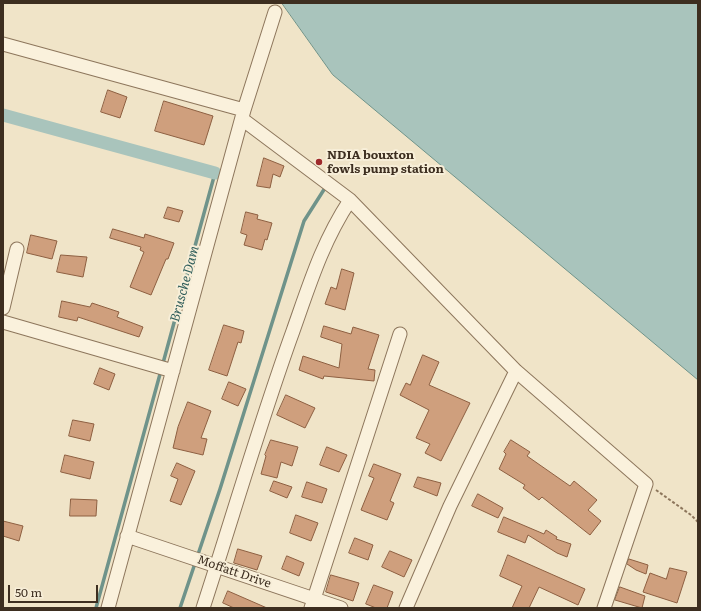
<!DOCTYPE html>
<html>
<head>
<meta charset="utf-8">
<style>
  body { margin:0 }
  #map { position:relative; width:701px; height:611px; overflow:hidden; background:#f0e4c8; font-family:Literata,serif }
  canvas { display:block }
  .frame { position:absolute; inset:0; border:4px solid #3d2e20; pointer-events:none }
  .scale { position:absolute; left:8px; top:585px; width:90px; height:18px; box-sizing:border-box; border:2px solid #3d2e20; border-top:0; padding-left:5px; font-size:12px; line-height:14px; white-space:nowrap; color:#3d2e20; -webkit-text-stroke:3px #f7eed8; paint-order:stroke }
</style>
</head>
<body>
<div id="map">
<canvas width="701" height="611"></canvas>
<div class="frame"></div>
<div class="scale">50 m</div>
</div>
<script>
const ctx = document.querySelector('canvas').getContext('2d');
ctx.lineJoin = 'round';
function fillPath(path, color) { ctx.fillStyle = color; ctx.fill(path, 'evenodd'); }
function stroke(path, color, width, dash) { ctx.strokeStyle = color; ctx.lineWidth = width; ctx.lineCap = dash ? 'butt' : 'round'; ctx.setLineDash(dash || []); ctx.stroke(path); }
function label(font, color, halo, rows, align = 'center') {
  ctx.font = font + ' Literata,serif'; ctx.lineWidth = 4; ctx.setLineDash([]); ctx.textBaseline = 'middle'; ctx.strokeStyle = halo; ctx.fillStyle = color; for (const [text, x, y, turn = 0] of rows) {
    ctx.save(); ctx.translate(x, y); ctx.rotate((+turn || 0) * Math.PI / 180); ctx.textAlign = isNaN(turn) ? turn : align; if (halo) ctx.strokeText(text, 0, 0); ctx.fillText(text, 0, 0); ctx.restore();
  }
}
const water = new Path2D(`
  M282,3h416v377l-365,-305z`);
const stream = new Path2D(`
  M96,608l119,-435
  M180,608l40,-119 84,-268 21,-33`);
const canal = new Path2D(`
  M3,115l212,58`);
const building = new Path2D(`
  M108,90l19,7 -7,21 -19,-6z
  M164,101l49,15 -9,29 -49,-14z
  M264,158l20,8 -4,11 -7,-3 -3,14 -13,-2z
  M168,207l15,4 -4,11 -15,-4z
  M246,212l12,3 -1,4 15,4 -5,17 -2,-1 -3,11 -18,-5 3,-10 -6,-2z
  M113,229l31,9 1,-4 29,9 -6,16h-2l-15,36 -21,-8 14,-35 -4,-2 1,-3 -31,-9z
  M31,235l26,6 -5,18 -25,-6z
  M61,255l26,2 -4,20 -26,-5z
  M342,269l12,4 -9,37 -20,-6 6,-17 5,2z
  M62,301l28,6 2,-4 27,9 -2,5 26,10 -4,10 -61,-20 -1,4 -18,-4z
  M224,325l20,6 -3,12 -3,-1 -11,34 -18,-6z
  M324,326l27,8 2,-7 26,8 -11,34 7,1 -1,11 -50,-5 -1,3 -24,-9 4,-14 36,12 3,-24 -21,-7z
  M423,355l16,7 -10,23 41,18 -29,58 -16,-8 5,-9 -14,-6 13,-28 -29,-15 6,-12 4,2z
  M100,368l15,6 -6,16 -15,-6z
  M229,382l17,7 -8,17 -16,-7z
  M286,395l29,13 -10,20 -28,-13z
  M188,402l23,9 -10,27 6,1 -4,16 -30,-7 5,-21z
  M73,420l21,4 -4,17 -21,-5z
  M271,440l27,7 -6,19 -11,-4 -4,16 -16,-4 5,-18 -1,-1z
  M511,440l19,12 -3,4 43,30 4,-5 23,19 -9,10 13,11 -11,14 -48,-38 -3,3 -16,-12 2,-3 -26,-16 7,-15 -2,-2z
  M327,447l20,8 -8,17 -19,-7z
  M65,455l29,7 -4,17 -29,-7z
  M177,463l18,8 -14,34 -11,-4 8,-22 -7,-3z
  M374,464l27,10 -11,27 4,2 -7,17 -26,-10 13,-32 -5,-2z
  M418,477l23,6 -4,13 -23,-9z
  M274,481l18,6 -5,11 -17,-7z
  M307,482l20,7 -5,14 -20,-6z
  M478,494l25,14 -5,10 -26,-12z
  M71,499l26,1 -1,16h-26z
  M296,515l22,8 -7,18 -21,-8z
  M504,517l40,17 2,-4 11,7 -1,2 15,5 -4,13 -10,-4 -29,-18 -3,8 -27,-11z
  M3,521l20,5 -4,15 -16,-5z
  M355,538l18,7 -5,15 -19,-7z
  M238,549l24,7 -5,14 -23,-7z
  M390,551l22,9 -8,17 -22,-10z
  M508,555l77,34 -7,16 -39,-18 -10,21h-17l10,-22 -22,-10z
  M287,556l17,7 -5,13 -17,-7z
  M629,559l19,6 -2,9 -10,-4 -9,-6z
  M670,568l17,4 -10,31 -34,-11 7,-19 16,6z
  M331,575l28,8 -6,18 -27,-9z
  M374,585l19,7 -6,16h-11l-10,-4z
  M620,587l25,9 -3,12 -27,-8z
  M228,591l39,17h-33l-11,-5z`);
const path = new Path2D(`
  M656,490l35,25 7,7`);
const minor = new Path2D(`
  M3,44l241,66 -136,498
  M244,110l31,-98
  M242,119l108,81 166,171 130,113 -42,124
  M3,308l14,-59
  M3,322l170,49
  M127,536l214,72
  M203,608c30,-92 57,-186 90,-277 17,-48 29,-88 57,-131
  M311,608l89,-274
  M406,608l44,-102 66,-135`);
const markers = [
  [319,162,4,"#9e2a2b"]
];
const poiNames = [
  ["NDIA bouxton",327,155],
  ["fowls pump station",327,169]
];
const streetNames = [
  ["Moffatt Drive",234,572,19]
];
const waterNames = [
  ["Brusche Dam",185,284,-75]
];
fillPath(water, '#a9c4bc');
stroke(water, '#6f938a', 1);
stroke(stream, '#6f938a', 3.5);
stroke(canal, '#a9c4bc', 13);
fillPath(building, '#cf9f7d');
stroke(building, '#8d5f41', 1);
stroke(minor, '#8d765c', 15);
stroke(path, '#8d765c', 2, [3, 2]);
stroke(minor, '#faf1dc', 13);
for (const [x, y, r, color] of markers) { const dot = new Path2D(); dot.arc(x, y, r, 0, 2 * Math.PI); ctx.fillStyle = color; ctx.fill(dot); stroke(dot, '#f7eed8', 1.5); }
label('bold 12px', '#3d2e20', '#f7eed8', poiNames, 'left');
label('12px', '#3d2e20', '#f7eed8', streetNames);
label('italic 13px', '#2f5d5a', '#f7eed8', waterNames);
</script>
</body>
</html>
